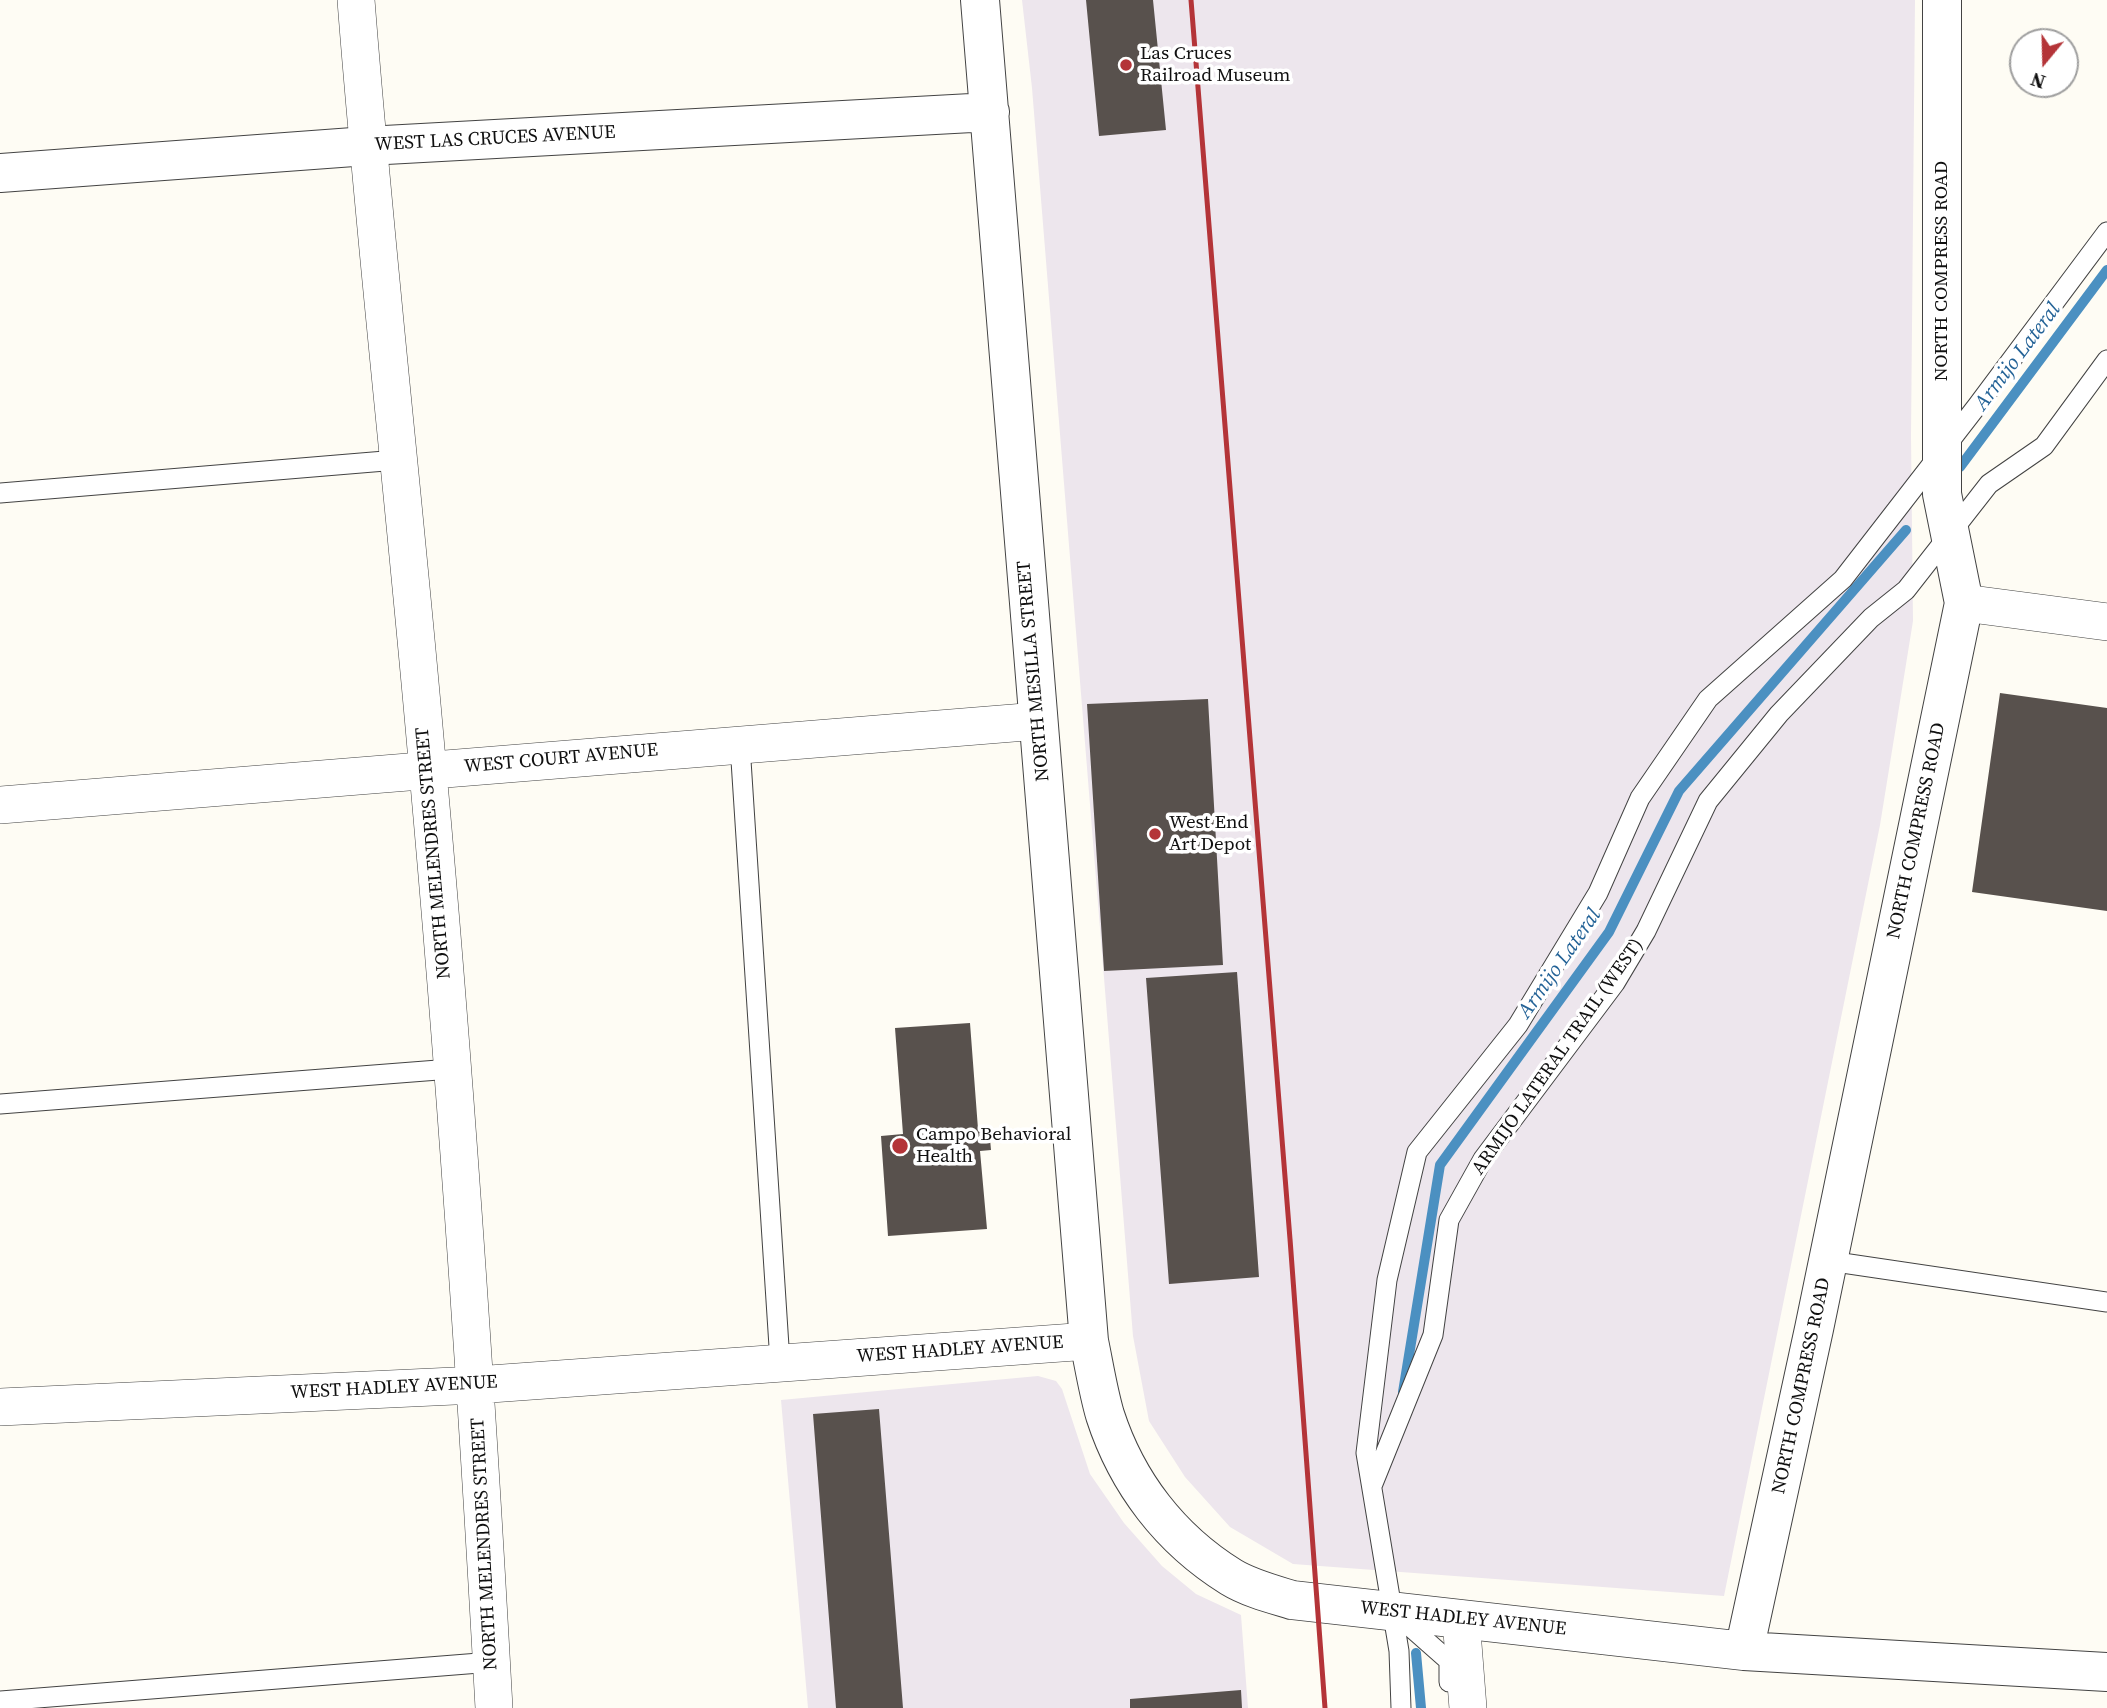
<!DOCTYPE html>
<html>
<head>
<meta charset="utf-8">
<style>
  body { margin:0 }
  #map { position:relative; width:2107px; height:1708px; overflow:hidden; background:#fefcf4; font-family:"Source Serif 4",serif }
  canvas { display:block }
  .north { position:absolute; left:2009px; top:28px; width:70px; height:70px; box-sizing:border-box; background:#fff; border:2px solid #9f9f9f; border-radius:50%; rotate:199deg; font-size:19px; font-weight:700; line-height:28px; text-align:center; color:#101010 }
  .north::after { content:''; display:block; margin:auto; width:24px; height:32px; background:#b43438; clip-path:polygon(50% 0,100% 100%,50% 72%,0 100%) }
</style>
</head>
<body>
<div id="map">
<canvas width="2107" height="1708"></canvas>
<div class="north">N</div>
</div>
<script>
const ctx = document.querySelector('canvas').getContext('2d');
ctx.lineJoin = 'round';
function fillPath(path, color) { ctx.fillStyle = color; ctx.fill(path, 'evenodd'); }
function stroke(path, color, width, dash) { ctx.strokeStyle = color; ctx.lineWidth = width; ctx.lineCap = dash ? 'butt' : 'round'; ctx.setLineDash(dash || []); ctx.stroke(path); }
function label(font, color, halo, rows, align = 'center') {
  ctx.font = font + ' "Source Serif 4",serif'; ctx.lineWidth = 7; ctx.setLineDash([]); ctx.textBaseline = 'middle'; ctx.strokeStyle = halo; ctx.fillStyle = color; for (const [text, x, y, turn = 0] of rows) {
    ctx.save(); ctx.translate(x, y); ctx.rotate((+turn || 0) * Math.PI / 180); ctx.textAlign = isNaN(turn) ? turn : align; if (halo) ctx.strokeText(text, 0, 0); ctx.fillText(text, 0, 0); ctx.restore();
  }
}
const industrial = new Path2D(`
  M1022,0h893l-4,436 2,185 -33,204 -156,771 -431,-32 -63,-37 -45,-50 -36,-56 -16,-85 -101,-1248z
  M1038,1376l18,5 6,8 28,85 34,49 38,43 34,28 45,21 7,93h-440l-27,-308z`);
const stream = new Path2D(`
  M1960,467l147,-197
  M1403,1392l37,-227 169,-233 70,-141 227,-261
  M1416,1653l5,55`);
const building = new Path2D(`
  M1086,0h67l13,130 -67,6z
  M2000,693l107,15v203l-135,-19z
  M1208,699l15,266 -119,6 -17,-267z
  M1237,972l22,305 -90,7 -23,-306z
  M970,1023l8,106 11,-1 2,22 -11,1 7,78 -99,7 -7,-100 22,-2 -8,-106z
  M879,1409l24,299h-67l-23,-294z
  M1241,1690l1,18h-112v-9z`);
const service = new Path2D(`
  M0,493l397,-33
  M740,745l40,617
  M0,1104l451,-35
  M1829,1261l278,41
  M1372,1486l61,-151 16,-115 34,-61 132,-176 31,-52 62,-130 71,-87 92,-96 35,-28 83,-106 55,-38 63,-86
  M1398,1616l51,45v21
  M0,1701l492,-39
  M1401,1708l-2,-57 -33,-198 21,-173 30,-128 101,-127 80,-132 42,-95 68,-99 135,-120 134,-173 130,-174`);
const minor = new Path2D(`
  M356,0c20,258 50,514 72,772 28,311 49,624 66,936
  M1964,603l143,19
  M0,805l1038,-84
  M0,1407l476,-22 613,-44
  M1461,1619l7,89`);
const tertiary = new Path2D(`
  M980,0l109,1341c5,24 9,50 16,74 22,68 65,124 126,162 18,11 41,17 61,23l452,51 363,21
  M0,173l367,-27 623,-34
  M1744,1651l70,-322 150,-726 -22,-109v-494`);
const rail = new Path2D(`
  M1191,0l99,1239 35,469`);
const markers = [
  [1126,65,7,"#b43438"],
  [1155,834,7,"#b43438"],
  [900,1146,9,"#b43438"]
];
const poiNames = [
  ["Las Cruces",1140,54],
  ["Railroad Museum",1140,76],
  ["West End",1169,823],
  ["Art Depot",1169,845],
  ["Campo Behavioral",916,1135],
  ["Health",916,1157]
];
const streetNames = [
  ["WEST LAS CRUCES AVENUE",495,139,-3],
  ["NORTH COMPRESS ROAD",1942,271,-90],
  ["NORTH MESILLA STREET",1034,671,-95],
  ["WEST COURT AVENUE",561,759,-5],
  ["NORTH COMPRESS ROAD",1917,831,-78],
  ["NORTH MELENDRES STREET",434,853,-95],
  ["ARMIJO LATERAL TRAIL (WEST)",1558,1057,-55],
  ["WEST HADLEY AVENUE",960,1350,-4],
  ["NORTH COMPRESS ROAD",1802,1386,-78],
  ["WEST HADLEY AVENUE",394,1388,-3],
  ["NORTH MELENDRES STREET",485,1544,-93],
  ["WEST HADLEY AVENUE",1463,1619,6]
];
const waterNames = [
  ["Armijo Lateral",2018,357,-53],
  ["Armijo Lateral",1560,964,-55]
];
fillPath(industrial, '#ede6ed');
stroke(stream, '#4b90c1', 10);
fillPath(building, '#58514d');
stroke(service, '#434343', 21);
stroke(minor, '#434343', 38);
stroke(tertiary, '#434343', 40);
stroke(service, '#fff', 19);
stroke(minor, '#fff', 37);
stroke(tertiary, '#fff', 38);
stroke(rail, '#b43438', 5);
for (const [x, y, r, color] of markers) { const dot = new Path2D(); dot.arc(x, y, r, 0, 2 * Math.PI); ctx.fillStyle = color; ctx.fill(dot); stroke(dot, '#fff', 2.5); }
label('19px', '#101010', '#fff', poiNames, 'left');
label('19px', '#101010', '#fff', streetNames);
label('italic 21px', '#246397', '#fff', waterNames);
</script>
</body>
</html>
